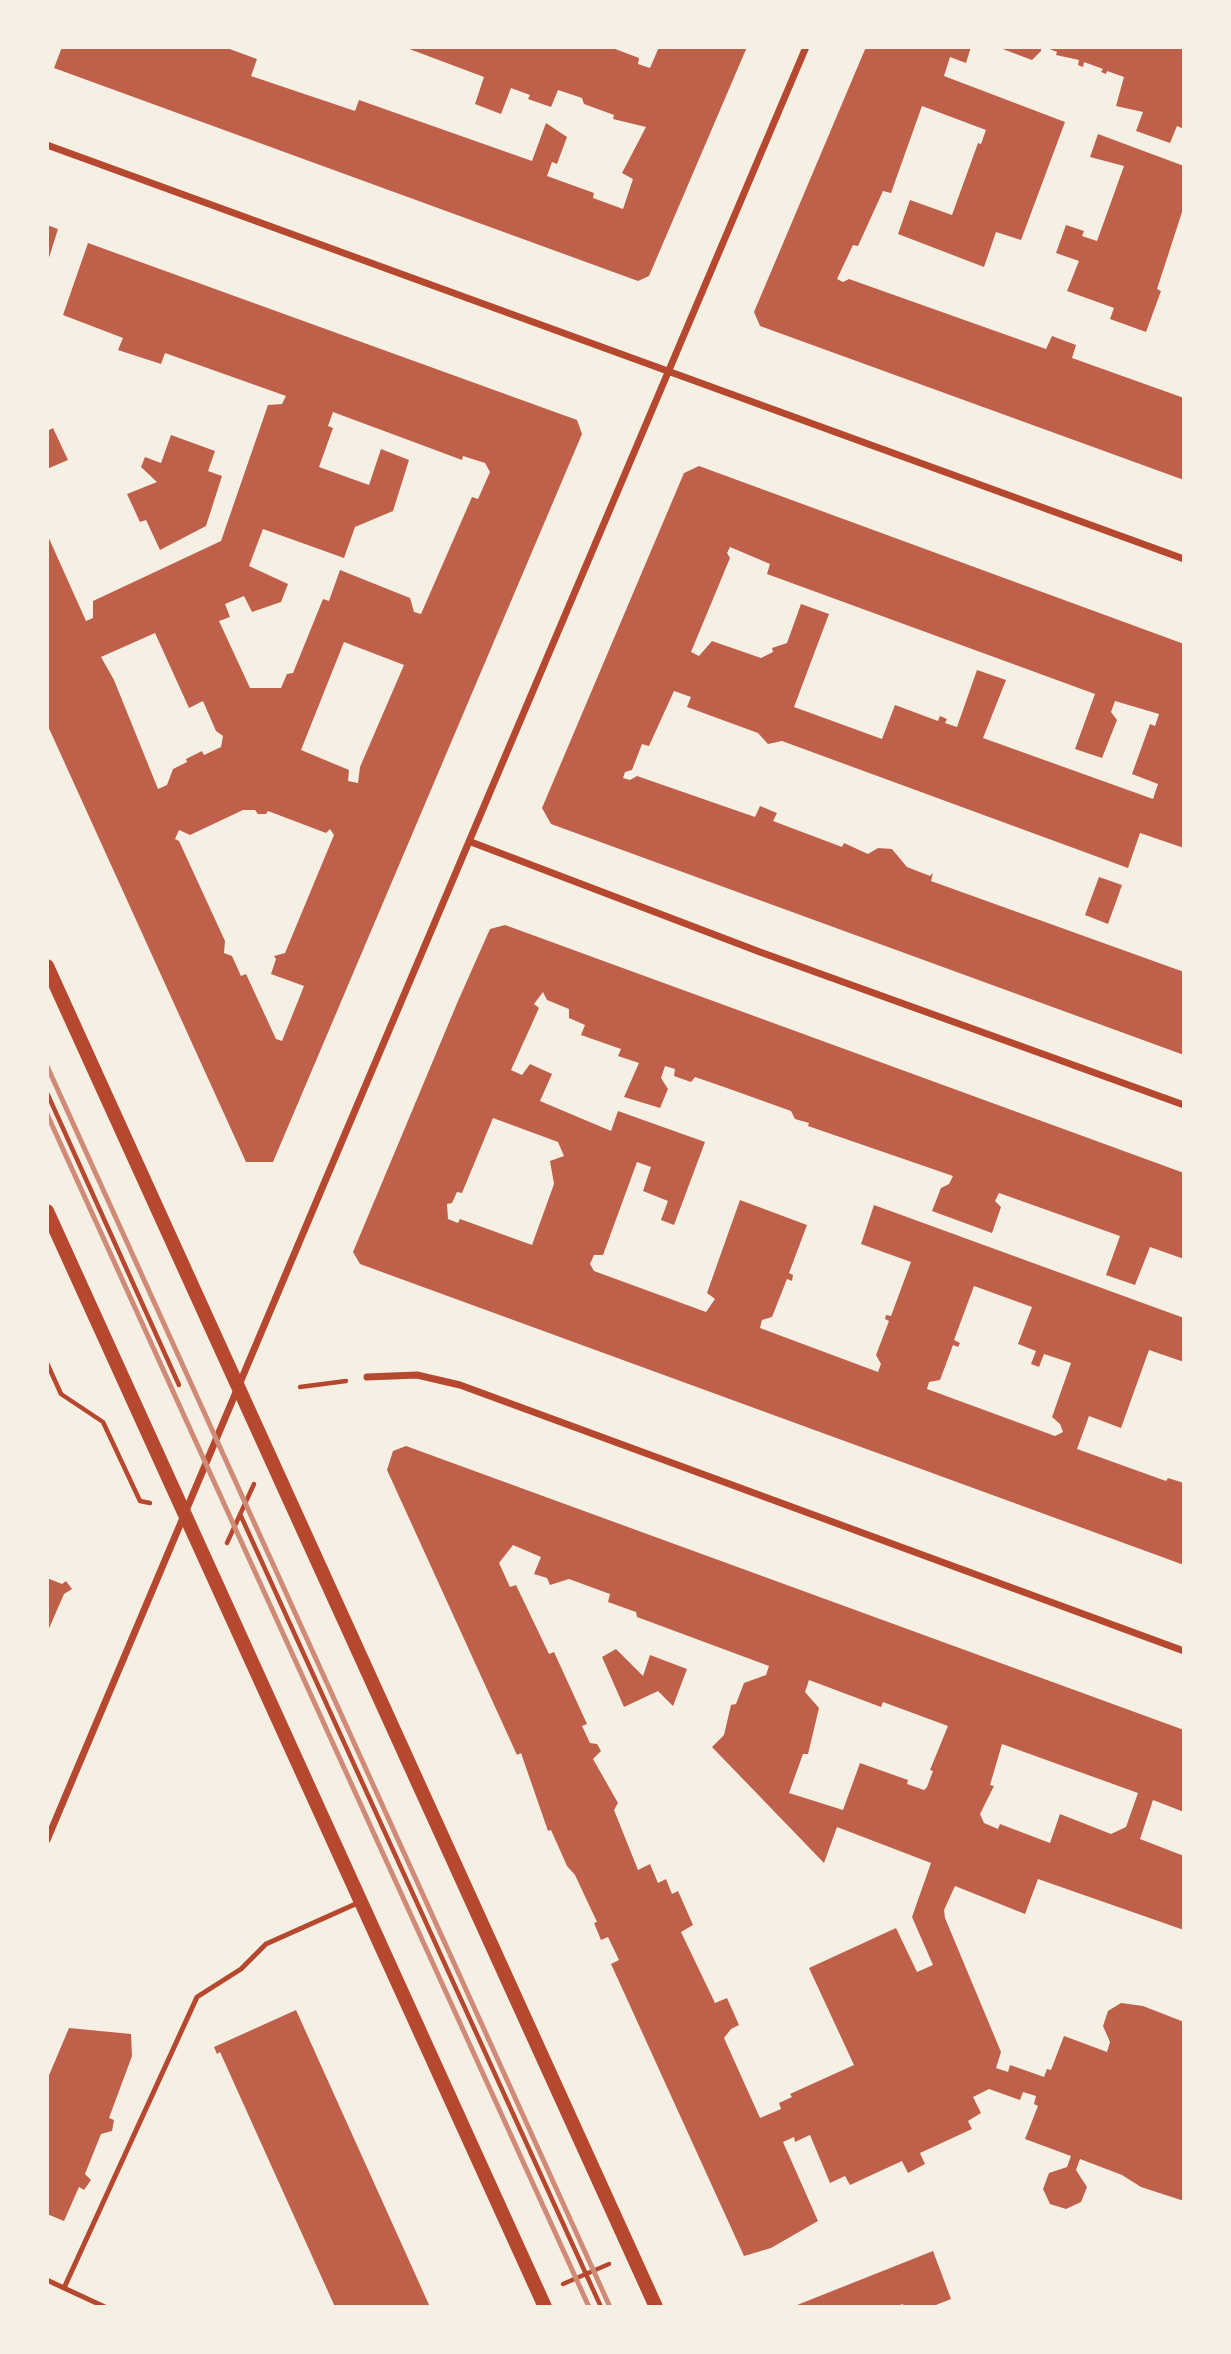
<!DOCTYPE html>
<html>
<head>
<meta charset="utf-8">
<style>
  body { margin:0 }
  #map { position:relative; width:1231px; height:2354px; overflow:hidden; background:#f6efe4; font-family:"Sofia Sans Condensed",sans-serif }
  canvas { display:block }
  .frame { position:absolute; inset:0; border:49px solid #f6efe4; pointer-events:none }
</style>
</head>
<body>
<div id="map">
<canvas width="1231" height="2354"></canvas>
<div class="frame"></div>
</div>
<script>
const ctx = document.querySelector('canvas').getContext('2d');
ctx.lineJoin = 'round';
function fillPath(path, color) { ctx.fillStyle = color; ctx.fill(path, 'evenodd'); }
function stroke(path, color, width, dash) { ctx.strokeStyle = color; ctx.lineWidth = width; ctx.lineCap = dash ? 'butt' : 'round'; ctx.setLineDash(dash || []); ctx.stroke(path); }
const building = new Path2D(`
  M62,47h162l33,12 -6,17 104,35 4,-11 173,61 14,-38 21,14 -10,27 -5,-2 -5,14 47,17 -1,5 30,11 10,-30 -11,-6 24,-46 -33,-8 1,-4 -30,-11 -2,-6 -24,-8 -7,17 -23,-8 2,-4 -19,-7 -10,26 -26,-10 9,-27 -80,-30h206l29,11 -1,6 12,4 9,-21h88l-98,229 -11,5 -584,-213z
  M866,47h105l-5,16 -16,-6 -6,19 121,46 -44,118 -25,-8 -12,35 -86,-33 12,-34 42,15 26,-72 3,1 5,-14 -64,-24 -31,87 -8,-2 -25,55 -5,-1 -16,34 6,3 6,-3 197,70 6,-13 24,9 -4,13 112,40v82l-424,-154 -6,-14z
  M1041,47v4l-9,9 -32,-12z
  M1045,47h139v82l-7,-3 -7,17 -34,-12 7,-19 -27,-6 8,-29 -17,-6 -1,3 -5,-2 2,-3 -19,-7 -1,5 -5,-2 1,-5 -23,-5 1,-3z
  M1098,134l86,32v40l-27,83 4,2 -15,41 -36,-13 4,-11 -47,-17 12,-30 -23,-8 10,-28 18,6 -2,5 15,5 27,-75 -34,-9z
  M47,225l11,4 -10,32h-1z
  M88,243l489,177 5,14 -309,728h-27l-199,-438v-190l39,87 7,-3v-17l128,-60 47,-136 14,-1 4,-8 -121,-43 -4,11 -43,-14 5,-12 -60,-23zM333,412l129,48 1,-4 22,7 5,9 -12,27 -6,-2 -51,117 -7,-2 -4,-14 -70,-28 -11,31 -6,-2 -30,74 -6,1 -6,14h-31l-31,-67 11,-4 -5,-13 19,-8 8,16 29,-10 7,-18 -39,-18 14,-37 81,29 11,-31 38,-16 16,-51 -28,-11 -12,36 -50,-18 14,-39 -5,-2zM155,633l34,75 14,-7 13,30 7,5 -2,11 -17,8 -2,-4 -16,8 1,3 -14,7 -6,16 -9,4 -44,-109 -13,-23zM344,642l60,23 -44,102 -2,16 -10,-2 1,-11 -48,-20zM243,810h12l3,4h8l2,-3 58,22 4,-4 4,6 -49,118 -11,3 2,3 -5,15 33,12 -22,55 -6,-2 -30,-65 -5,2 -9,-20 -8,-3 1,-12 -46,-100 -4,-2 4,-9 11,5z
  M53,428l15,32 -21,9v-38z
  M171,435l44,16 -7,20 14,5 -16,50 -46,24 -14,-30 -6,2 -13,-28 30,-12 -16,-15 4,-10 16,6z
  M699,466l485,178v204l-44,-15 -12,35 -346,-127 -14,3 -10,-11 -71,-26 4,-10 -17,-6 -25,55 -7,-2 -10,26 -7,2 -2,6 7,2 7,-4 118,41 5,-11 17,7 -4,8 69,26 2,-4 24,11 10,-6 14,1 15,18 23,9 3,-3 -2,8 253,91v83l-633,-231 -9,-16 142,-335zM730,547l40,17 -3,10 328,120 -20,55 27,9 15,-38 -6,-8 4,-11 44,13 -4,12 -5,-2 -18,50 26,10 -5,15 -170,-61 23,-58 -29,-10 -20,57 -12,-4 2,-4 -7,-3 -2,5 -43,-16 -13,34 -88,-32 35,-93 -28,-10 -14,39 -15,5 1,4 -12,6 -49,-17 -13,15 -8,-4 39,-94 -3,-5z
  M1099,877l23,8 -14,39 -23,-9z
  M505,925l679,248v86l-34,-12 -15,38 -29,-10 14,-39 -121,-43 -4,8 6,6 -9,26 -60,-22 9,-23 8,-4 4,-8 -145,-50 1,-3 -14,-4 -4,-8 -67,-24 -29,-10 -4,5 -17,-6 1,-7 -10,-3 -4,12 7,11 -8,19 -36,-11 15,-34 -21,-7 3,-7 -40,-14 4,-10 -16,-7v-9l-22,-9 -4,-8 -9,12 5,4 -28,62 11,5 8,-11 22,10 -12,27 71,30 7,-20 87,31 -31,83 -13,-5 7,-19 -25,-10 8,-24 -14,-5 -34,93h-9l-4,9 4,7 112,41 9,-13 -8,-6 33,-93 67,25 -18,48 4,2 -1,6 -5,-2 -15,38 -10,3 -2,8 118,44 3,-8 -5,-9 13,-34 -4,-2 1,-4 5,1 20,-54 -50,-18 13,-39 310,113v44l-35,-12 -28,78 -32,-12 -12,33 89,32 2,-3 16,5v82l-824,-301 -7,-12 105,-251 32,-72zM493,1118l65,24 6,14 -14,5 4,23 -22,61 -72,-26 -2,4 -10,-4 -1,-15 5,-1 5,-11 5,1zM974,1286l58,21 -14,37 18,7 -5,13 8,3 5,-13 27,9 -19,54 8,7 3,8 -8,4 -128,-47 2,-7 11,-2 13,-35 5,2 2,-4 -6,-3z
  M406,1446l778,284v82l-31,-12 -13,39 44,17v74l-146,-51 -13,35 -70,-28 -11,24 1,8 56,134 -5,16 12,4 2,-7 34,12 3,-8 4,1 13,-34 43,16 3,-10 -7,-16 5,-15 13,-8 22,3 41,16v179l-43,-14 -19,-12 -42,-16 -4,11 11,17 -6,15 -15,7 -16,-5 -7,-15 6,-16 18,-6 4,-11 -46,-17 13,-33 -4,-2 2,-8 -13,-4 -3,8 -31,-11 -16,8 8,16 -13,8 4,8 -52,24 5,11 -17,9 -6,-12 -52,24 -5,-9 -15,7 -20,-48 -15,7 -1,-5 -11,5 35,79 -47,27 -27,8 -133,-292 8,-4 -11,-23 -7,3 -7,-17 3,-1 -22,-47 -8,-9 -16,-36 -3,1 -27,-78 -4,2 -130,-285 6,-19zM513,1545l28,12 -7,17 13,4 3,7 19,-6 41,15 -2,8 28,10 1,5 132,49 -3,9 -22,8 -8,21 -5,1 -7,30 -12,12 112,116 13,-36 94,36 -19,54 21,48 -16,7 -21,-44 -87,40 45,97 -64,29 2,3 -13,6 2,6 -21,9 -36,-80 7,-9 8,-4 -12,-27 -12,5 -34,-71 12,-7 -15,-34 -6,3 -6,-15 -8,4 -8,-19 -12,6 -24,-60 4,-7 -25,-44 8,-8 -4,-7 -7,-1 -8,-17 5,-2 -33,-72 -5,2 -33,-69 -6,2 -11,-24zM809,1680l72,27 2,-5 65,24 -18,44 3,1 -6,16 -3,3 -17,-6 1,-4 -48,-17 -17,47 -54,-17 14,-39h5l11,-46 -14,-16zM1002,1744l136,49 -12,34 -15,7 -51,-20 -10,29 -50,-19 -2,5 -14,-6 -4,-9 14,-28 -4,-1z
  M47,1578l15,6 4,-3 6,8 -8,5 -17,39z
  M616,1649l27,27 7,-21 37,14 -14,37 -15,-15 -34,16 -22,-50z
  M296,2010l134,297h-95l-115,-255 -3,2 -3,-7z
  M69,2028l62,6 1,22 -23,62 5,2 -2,11 -11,3 -16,40 6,6 -7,10 -5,-3 -15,34 -17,-7v-134z
  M933,2251l18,48 -20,8h-27l-1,-3 -8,3h-103z`);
const path = new Path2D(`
  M47,1093l132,292
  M47,1363l14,31 42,28 37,79 10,2
  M300,1387l46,-6
  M240,1514l361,793
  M227,1543l27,-59
  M563,2284l46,-20`);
const service = new Path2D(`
  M47,2280l17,8 133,-291 44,-28 25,-25 94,-42
  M64,2288l41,19`);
const minor = new Path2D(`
  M47,145l1137,414
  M471,842l289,110 424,153
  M367,1377l50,-2 43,10 724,266
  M47,1840c250,-599 508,-1194 759,-1793`);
const secondary = new Path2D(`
  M47,966l609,1341
  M47,1211l498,1096`);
const rail = new Path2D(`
  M47,1066l563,1241
  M47,1114l542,1193`);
fillPath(building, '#bf614a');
stroke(path, '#b5482f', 4.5);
stroke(service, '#b5482f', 5);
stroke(minor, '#b5482f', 7);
stroke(secondary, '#b5482f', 14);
stroke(rail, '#cf8b77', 5);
</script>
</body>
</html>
